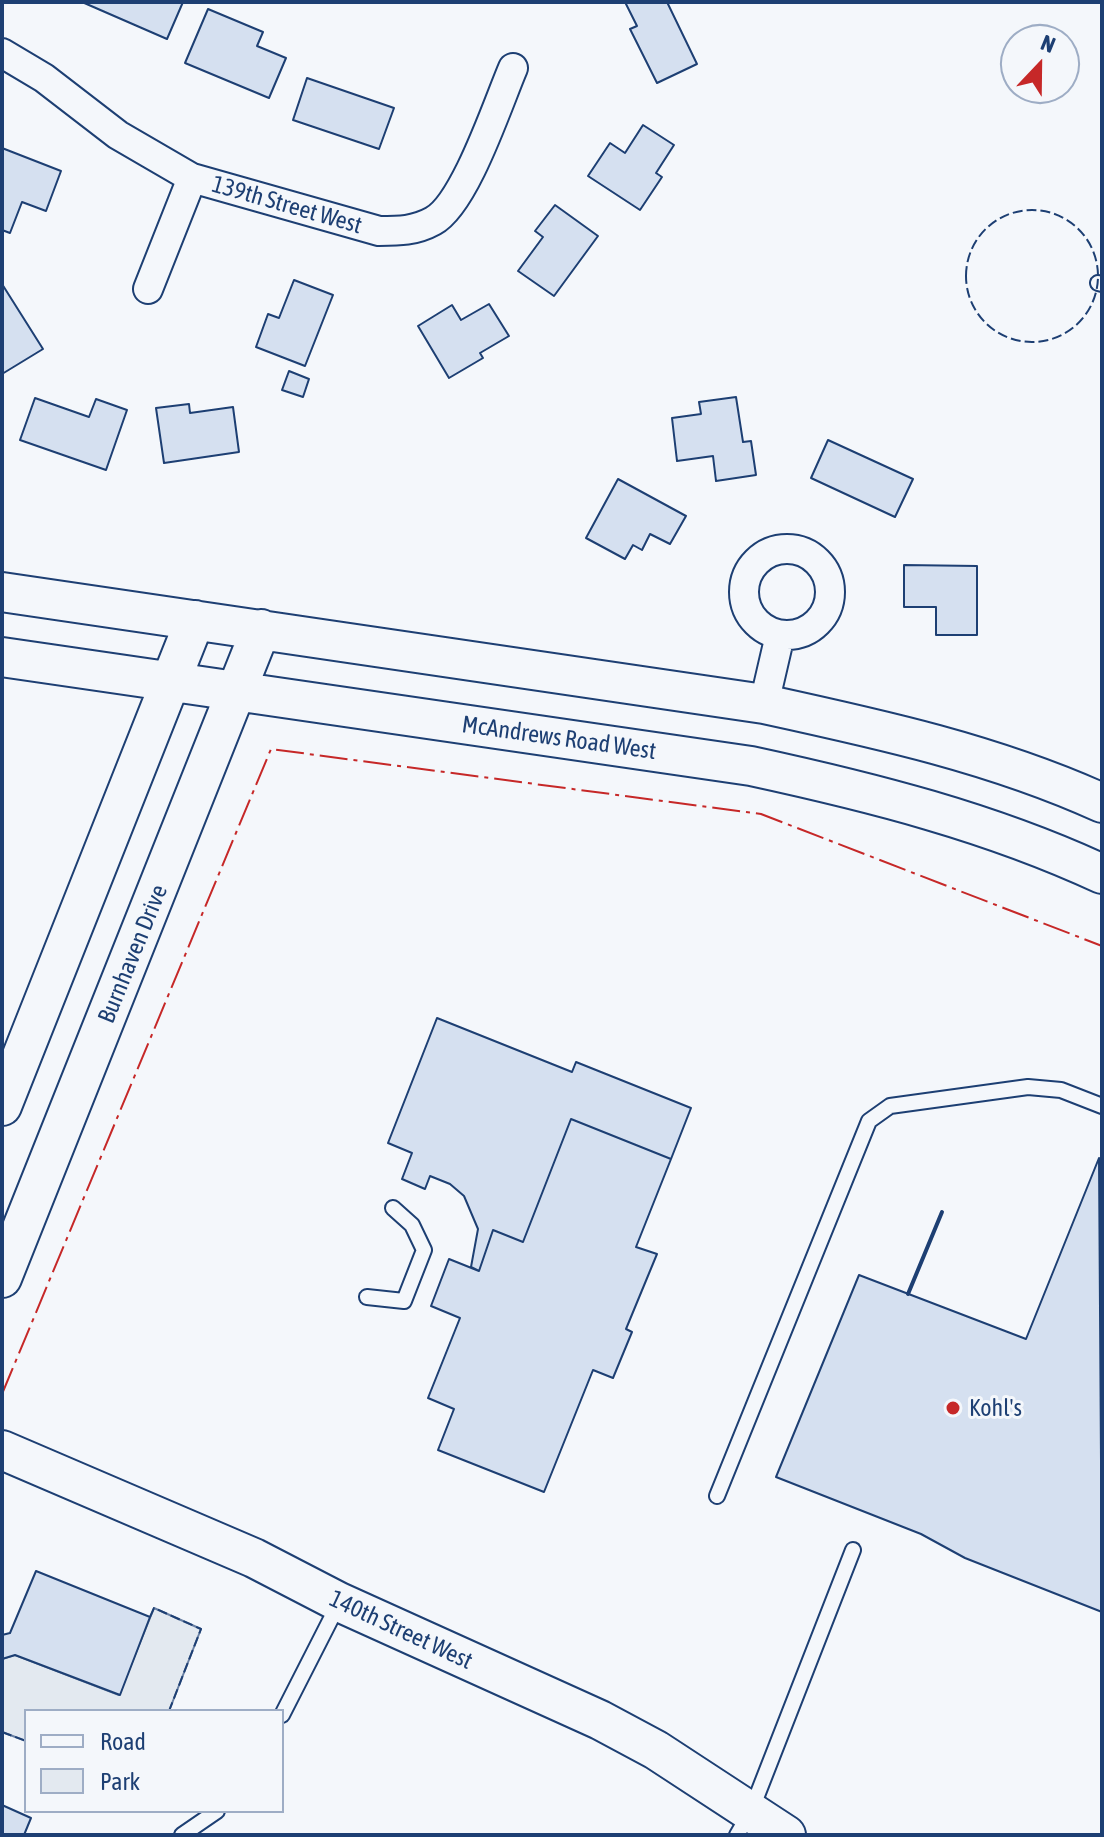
<!DOCTYPE html>
<html>
<head>
<meta charset="utf-8">
<style>
  body { margin:0 }
  #map { position:relative; width:1104px; height:1837px; overflow:hidden; background:#f4f7fb; font-family:"Asap Condensed",sans-serif }
  canvas { display:block }
  .frame { position:absolute; inset:0; border:4px solid #1d3f73; pointer-events:none }
  .legend { position:absolute; left:24px; top:1709px; width:260px; height:104px; box-sizing:border-box; background:#f4f7fb; border:2px solid #9eadc5; margin:0; padding:10px 14px; list-style:none; font-size:24px; color:#1d3f73 }
  .legend li { display:flex; align-items:center; gap:16px; height:40px }
  .legend b { width:40px; border:2px solid #9eadc5 }
  .north { position:absolute; left:1000px; top:24px; width:80px; height:80px; box-sizing:border-box; background:#f4f7fb; border:2px solid #9eadc5; border-radius:50%; rotate:22deg; font-size:22px; font-weight:700; line-height:32px; text-align:center; color:#1d3f73 }
  .north::after { content:''; display:block; margin:auto; width:28px; height:36px; background:#c62828; clip-path:polygon(50% 0,100% 100%,50% 72%,0 100%) }
</style>
</head>
<body>
<div id="map">
<canvas width="1104" height="1837"></canvas>
<div class="frame"></div>
<ul class="legend">
<li><b style="height:10px;background:#f4f7fb"></b>Road</li>
<li><b style="height:22px;background:#e3e9f0"></b>Park</li>
</ul>
<div class="north">N</div>
</div>
<script>
const ctx = document.querySelector('canvas').getContext('2d');
ctx.lineJoin = 'round';
function fillPath(path, color) { ctx.fillStyle = color; ctx.fill(path, 'evenodd'); }
function stroke(path, color, width, dash) { ctx.strokeStyle = color; ctx.lineWidth = width; ctx.lineCap = dash ? 'butt' : 'round'; ctx.setLineDash(dash || []); ctx.stroke(path); }
function label(font, color, halo, rows, align = 'center') {
  ctx.font = font + ' "Asap Condensed",sans-serif'; ctx.lineWidth = 6; ctx.setLineDash([]); ctx.textBaseline = 'middle'; ctx.strokeStyle = halo; ctx.fillStyle = color; for (const [text, x, y, turn = 0] of rows) {
    ctx.save(); ctx.translate(x, y); ctx.rotate((+turn || 0) * Math.PI / 180); ctx.textAlign = isNaN(turn) ? turn : align; if (halo) ctx.strokeText(text, 0, 0); ctx.fillText(text, 0, 0); ctx.restore();
  }
}
const green = new Path2D(`
  M154,1608l47,21 -32,82h-143v30l-24,-9v-73l13,-4 104,40z`);
const building = new Path2D(`
  M82,2h101l-16,37z
  M625,2h42l30,62 -40,19 -27,-54 7,-3z
  M208,9l55,23 -6,14 29,12 -17,40 -84,-35z
  M307,78l87,30 -15,41 -86,-29z
  M643,125l31,20 -18,28 6,4 -22,33 -52,-34 22,-33 15,10z
  M2,148l59,23 -15,40 -24,-9 -12,31 -8,-3z
  M555,205l43,31 -44,60 -36,-25 25,-34 -8,-6z
  M294,280l39,15 -28,71 -49,-19 12,-33 11,4z
  M2,284l41,65 -41,25z
  M489,304l20,32 -29,17 3,5 -34,20 -31,-52 34,-21 9,15z
  M289,371l20,8 -6,18 -21,-7z
  M736,397l7,45 8,-1 5,34 -40,6 -3,-25 -36,5 -5,-43 29,-4 -2,-12z
  M35,398l54,19 7,-18 31,11 -21,60 -86,-30z
  M189,404l1,9 43,-6 6,45 -75,11 -8,-55z
  M828,440l85,39 -18,38 -84,-39z
  M618,479l68,37 -16,28 -20,-10 -8,16 -9,-5 -8,14 -39,-21z
  M904,565l73,1v69h-41v-28h-32z
  M437,1018l135,54 4,-10 115,46 -20,51 -100,-40 -48,123 -30,-12 -14,41 -8,-4 7,-38 -14,-33 -14,-12 -20,-8 -5,13 -23,-10 10,-26 -24,-10z
  M571,1119l100,40 -35,88 21,7 -31,75 6,3 -19,46 -20,-8 -49,122 -106,-42 16,-41 -26,-11 32,-80 -29,-12 18,-47 30,12 14,-41 30,12z
  M1099,1158l3,454 -137,-54 -44,-24 -145,-57 83,-202 167,64z
  M36,1571l114,46 -30,78 -105,-40 -13,4v-24l8,-2z
  M2,1805l29,13 -7,17h-22z`);
const lane = new Path2D(`
  M1098,283l4,1
  M367,1297l37,4 20,-51 -12,-25 -19,-17
  M717,1496l152,-375 21,-15 138,-19 33,3 41,16
  M282,1715l56,-110
  M182,1835l35,-24
  M737,1835l14,-24 102,-261`);
const street = new Path2D(`
  M2,53l42,25 74,57 74,43 187,53c20,0 36,0 54,-10 32,-17 65,-118 80,-153
  M148,289l44,-111
  M744 592a43 43 0 1 1 86 0a43 43 0 1 1-86 0Z
  M764,704l16,-69`);
const secondary = new Path2D(`
  M2,592l762,112c115,25 230,50 338,99
  M2,657l749,109c120,26 239,56 351,108
  M2,1106l193,-486
  M2,1278l259,-649
  M2,1450l252,108 85,44 261,118 56,30 130,85`);
const fence = new Path2D(`
  M966 276a66 66 0 1 1 132 0a66 66 0 1 1-132 0Z
  M150,1617l4,-9 47,21 -32,82
  M2,1732l24,9`);
const wall = new Path2D(`
  M908,1294l34,-82`);
const power = new Path2D(`
  M2,1394l269,-645 490,65 341,132`);
const markers = [
  [953,1408,8,"#c62828"]
];
const streetNames = [
  ["139th Street West",287,205,16],
  ["McAndrews Road West",559,738,8],
  ["Burnhaven Drive",133,954,-68],
  ["140th Street West",401,1630,25]
];
const poiNames = [
  ["Kohl's",969,1408]
];
fillPath(green, '#e3e9f0');
stroke(green, '#687fa3', 2);
fillPath(building, '#d5e0f0');
stroke(building, '#1d3f73', 2);
stroke(lane, '#1d3f73', 18);
stroke(street, '#1d3f73', 32);
stroke(secondary, '#1d3f73', 42);
stroke(lane, '#f4f7fb', 14);
stroke(street, '#f4f7fb', 28);
stroke(secondary, '#f4f7fb', 38);
stroke(fence, '#1d3f73', 2, [10, 4]);
stroke(wall, '#1d3f73', 4);
stroke(power, '#c62828', 2, [28, 6, 4, 6]);
for (const [x, y, r, color] of markers) { const dot = new Path2D(); dot.arc(x, y, r, 0, 2 * Math.PI); ctx.fillStyle = color; ctx.fill(dot); stroke(dot, '#f4f7fb', 3); }
label('24px', '#1d3f73', '#f4f7fb', streetNames);
label('24px', '#1d3f73', '#f4f7fb', poiNames, 'left');
</script>
</body>
</html>
